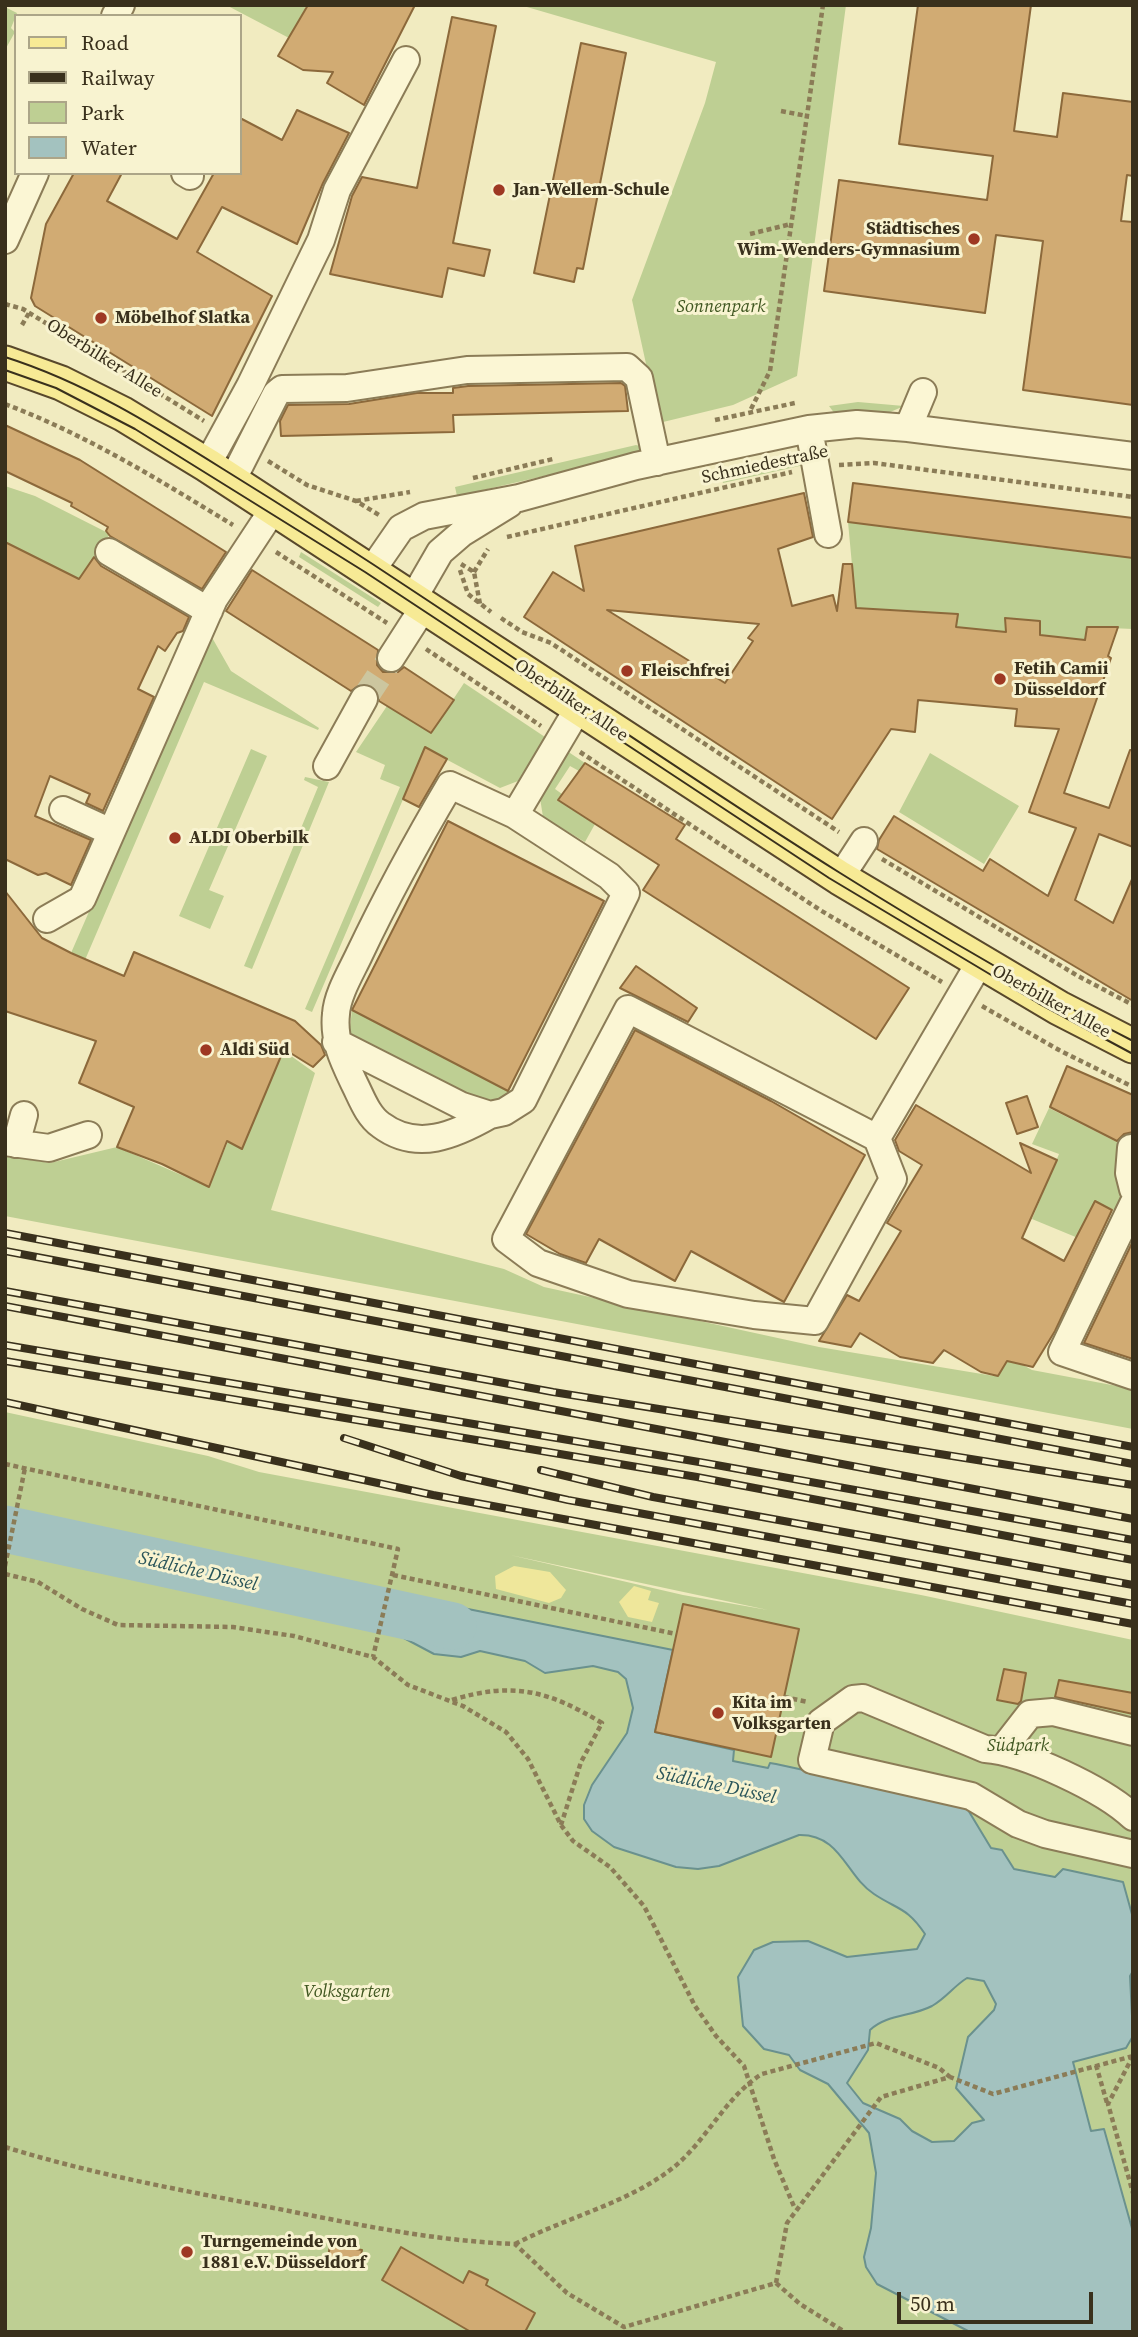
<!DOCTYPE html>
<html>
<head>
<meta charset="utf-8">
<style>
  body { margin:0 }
  #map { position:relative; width:1138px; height:2337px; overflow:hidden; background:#f1ebc0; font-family:"Source Serif 4",serif }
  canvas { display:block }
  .frame { position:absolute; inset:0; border:7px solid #39301c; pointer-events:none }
  .legend { position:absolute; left:14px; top:14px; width:228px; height:161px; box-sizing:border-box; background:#f8f3d0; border:2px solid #aca588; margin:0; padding:9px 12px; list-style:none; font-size:21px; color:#39301c }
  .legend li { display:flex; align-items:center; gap:14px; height:35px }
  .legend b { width:35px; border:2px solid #aca588 }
  .scale { position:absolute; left:897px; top:2292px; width:196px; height:32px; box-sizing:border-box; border:4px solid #39301c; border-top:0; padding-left:9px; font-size:21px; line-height:24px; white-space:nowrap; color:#39301c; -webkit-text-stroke:5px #f8f3d0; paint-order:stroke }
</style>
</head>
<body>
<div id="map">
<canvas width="1138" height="2337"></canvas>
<div class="frame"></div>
<ul class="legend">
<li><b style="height:9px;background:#f7ea95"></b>Road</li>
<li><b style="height:9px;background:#39301c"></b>Railway</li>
<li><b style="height:19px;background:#becf93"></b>Park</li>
<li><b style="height:19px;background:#a3c2bf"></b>Water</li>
</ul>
<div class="scale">50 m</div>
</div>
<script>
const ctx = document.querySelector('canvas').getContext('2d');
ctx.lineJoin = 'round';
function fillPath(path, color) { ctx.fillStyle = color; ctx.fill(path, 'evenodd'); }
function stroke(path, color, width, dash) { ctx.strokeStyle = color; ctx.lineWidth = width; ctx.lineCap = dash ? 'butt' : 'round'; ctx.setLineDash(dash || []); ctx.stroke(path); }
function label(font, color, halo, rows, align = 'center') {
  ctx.font = font + ' "Source Serif 4",serif'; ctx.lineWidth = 6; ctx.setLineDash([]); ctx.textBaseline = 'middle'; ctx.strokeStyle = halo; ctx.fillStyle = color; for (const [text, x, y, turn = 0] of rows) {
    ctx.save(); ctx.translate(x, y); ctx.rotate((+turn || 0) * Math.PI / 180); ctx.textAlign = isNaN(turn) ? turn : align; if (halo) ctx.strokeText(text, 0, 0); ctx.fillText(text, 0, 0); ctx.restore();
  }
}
const green = new Path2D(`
  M226,5h75l5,3 -17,30z
  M520,5h326l-49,371 -64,29 -74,18 -27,-123 73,-197 11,-41z
  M5,7l12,6 -6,15 4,4 -10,18z
  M858,402l46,4 -16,7 -53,1 -6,-8z
  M636,445l4,1v8l-183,42 -2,-9z
  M802,458l2,7 -81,18 -2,-8z
  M5,486l30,10 75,38 -31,45 -74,-37z
  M999,501l36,5 -4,40 102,12v71l-46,-2 -2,13 -45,-5 -1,-14 -33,-3v14l-50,-5 2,-13 -102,-6 -8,-86 145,18z
  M301,552l80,51 -3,4 -79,-50z
  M210,634l21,37 88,57 -1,2 -114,-48 -119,278 -14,-7z
  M464,683l81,54 -27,44 -18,7 -75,-40 -113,264 -7,-3 95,-222 -20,-8 5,-14 -29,-13 31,-46 44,27z
  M251,749l16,7 -58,134 15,6 -14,33 -31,-13z
  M564,749l21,14 -6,8 -9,-5 -15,23 7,5 -3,7 36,23 -10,18 -42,-25 -3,-19z
  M930,753l89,53 -35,58 -85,-52z
  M305,777l24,5 -77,187 -8,-3 74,-179 -14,-7z
  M352,1010l162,83 -4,8 -31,4 -130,-69z
  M270,1041l45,32 -44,137 233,59 40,18 275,60 175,29 16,-18 22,12 101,19v40l-1128,-213v-60l45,7 67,-16 92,40z
  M1049,1108l74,37 -5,44 5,14 -4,9 -21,-9 -20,35 -46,-19 27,-65 -27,-10z
  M5,1412l203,44 51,16 662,123 212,45v692h-1128zM510,1555l258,55 -85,-15z`);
const sand = new Path2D(`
  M514,1566l36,6 16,18 -5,8 -12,5 -53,-14 -1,-13z
  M634,1586l17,5 -3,9 11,3 -7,19 -24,-5 -9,-15z`);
const water = new Path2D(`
  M393,1594l280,56 -18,82 79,18 -1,11 35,7 2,-5 6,1 189,41 26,43 11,2 12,19 41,8 8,-8 60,13 10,36v53l-3,5 3,60 -7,12 -53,14 18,69 13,-2 29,103v100h-163l-93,-48 -11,-17 -2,-10 7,-29 5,-55 -7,-40 -41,-49 -28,-14 -11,-15 -25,-6 -21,-23 -5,-49 16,-27 19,-8 35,-1 39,16 70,-8 8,-15c-18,-27 -27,-24 -51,-40 -28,-18 -33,-60 -75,-59l-80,31 -21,3 -22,-2 -62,-20 -22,-16 -8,-12v-14l8,-20 35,-52 6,-25 -7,-29 -8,-7 -25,-6 -48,7 -20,-12 -45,-10 -19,6 -27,-3 -49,-26zM967,1978l17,3 12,23 -2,6 -26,27 -12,51 28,32 -12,3 -18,18 -22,1 -20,-11 -12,-12 -37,-16 -16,-20 21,-33 2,-20c17,-16 41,-13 62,-24 14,-8 22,-20 35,-28z`);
const river = new Path2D(`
  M5,1529l448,97`);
const building = new Path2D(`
  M308,5h107l-51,100 -37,-22 6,-11 -30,-2 -25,-14z
  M918,5h113l-17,126 43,6 6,-44 70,9v74l-6,-1 -6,46 12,1v183l-110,-15 20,-149 -47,-6 -11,78 -161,-22 15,-111 148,20 6,-44 -94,-12z
  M452,17l44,9 -43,217 37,7 -6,26 -36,-8 -6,29 -112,-23 22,-78 10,-19 55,11z
  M581,43l45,10 -43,216 -6,-1 -3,14 -40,-9z
  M297,110l52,23 -26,50 -26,61 -75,-37 -25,45 75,44 -60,120 -177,-110 -4,-8 15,-74 28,-51h48l-15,28 70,38 37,-66h26v-55l42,22z
  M621,383l4,3 3,25 -175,4 1,17 -173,4 -1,-15 8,-16 61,-1 68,-11h36v-5l15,-2z
  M5,425l75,35 146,92 -24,37 -92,-53 -4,-5 2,-4 -37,-21 1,-3 -67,-32z
  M853,483l280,35v40l-285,-36z
  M804,493l9,44 -35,12 14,57 41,-11 4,16 6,-47h9l4,44 102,6 -2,13 50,5 -1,-14 35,3v14l45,5 2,-13h31l-10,29 3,2 -47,135 45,15 21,-58h3v97l-34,-13 -24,66 38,23 20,-46v124l-256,-152 2,-9 15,-24 89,55 7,-12 58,37 28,-68 -47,-16 30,-83 -44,-3 2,-17 -99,-9 -3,32 -24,-3 -59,90 -308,-202 29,-45 31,19 -9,-45zM607,610l152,14 -11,14 5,3 -28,42z
  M5,542l74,37 15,-22 7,9 88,51 -6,14 -6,2 -12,18 -7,-5 -20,43 16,8 -51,114 -17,-8 4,-9 -40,-18 -15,40 56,24 -20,45 -25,-12 -8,2 -33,-16z
  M252,570l126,80 -1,15 6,7h15l6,-5 50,33 -23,33 -52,-32 -1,-10 -6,-5 -9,-3 -12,8 -125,-80z
  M425,747l22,12 -28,48 -16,-8z
  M585,763l100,62 -9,14 233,149 -33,51 -233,-149 16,-25 -101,-65z
  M448,821l156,80 -96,190 -156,-81z
  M5,891l37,47 29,15 53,23 10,-24 161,69 26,24 4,10 -12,12 -29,-18 -42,100 -15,-8 -18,46 -47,-23 -45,-17 17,-40 -55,-24 17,-42 -91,-30z
  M636,966l61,42 -9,14 -68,-34z
  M635,1030l136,71 94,54 -81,147 -93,-51 -16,30 -76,-42 -13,24 -26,-9 -34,-20z
  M1067,1066l66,29v37l-9,2 -7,7 -67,-34z
  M1027,1096l11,31 -21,7 -11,-31z
  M916,1105l115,68 -11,-30 37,17 -35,78 42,23 31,-60 17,9 -57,121 -22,36 -26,-6 -9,15 -17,-4 -37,-22 -11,13 -33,-6 -40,-24 -9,14 -32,-6 28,-46 12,6 42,-70 -14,-8 35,-58 -23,-14 -4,-11z
  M1133,1241v118l-49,-16z
  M683,1604l116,25 -28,128 -116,-25z
  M1004,1669l22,4 -5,28 -3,3 -21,-4z
  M1059,1680l74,13v21l-78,-17z
  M330,2245l32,5 -4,20 -31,-6z
  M401,2247l62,36 6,-12 19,9 -2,5 49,28 -10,19h-54l-89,-52z`);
const minorTunnel = new Path2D(`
  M364,699l27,-41`);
const path = new Path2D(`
  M781,111l26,5
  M750,234l41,-10
  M5,304l18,5 181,112
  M22,325l7,-12
  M5,404c82,31 154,76 228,121
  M751,409l19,-38 53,-366
  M715,420l80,-17
  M268,461l39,24 49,16 23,14
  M839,465l35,-2 259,34
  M473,478l80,-19
  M356,501l54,-9
  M507,537l285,-65
  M276,552l111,71
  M461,564l13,8 6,32
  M460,570l8,24 23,18
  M474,572l14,-23
  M501,618l21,14 29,11 288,189
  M426,649l115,77
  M580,752l240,158 122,72
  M882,859l196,117 55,29
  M982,1006l77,44 74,37
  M5,1464l393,85 -25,108
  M5,1566l20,-98
  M5,1574l33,8 44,27 36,16 115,2 61,9 79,21 35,28 55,21 43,26 22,27 33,66 12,16 37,26 34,39 51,100 21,30 28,30 30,93 21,50
  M393,1575l283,59
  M784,1697l24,5
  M452,1700c61,-19 97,-9 150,23l-21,39 -20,63
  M1133,2056l-25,48 25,89
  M1096,2065l11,38
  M5,2147c87,27 175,43 264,60 81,16 163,34 246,37l52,49 57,34 152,-44
  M515,2244c52,-27 114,-41 159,-77 33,-27 52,-71 88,-93l114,-31 63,25 11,9
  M776,2283l11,-60 94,-126 69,-20 43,17 140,-38
  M776,2283l24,21 45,28`);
const minor = new Path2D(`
  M115,16l6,-11
  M185,173l5,3
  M5,240l30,-67
  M908,428l15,-36
  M809,429l19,105
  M207,465l43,-79 71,-146 16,-50 69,-130
  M232,481l44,-87 6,-5 65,-1 120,-18 160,-3 12,11 18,84
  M109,552l100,59
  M372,570l29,-42 23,-12 95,-18 117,-32 173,-37 48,-5 51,4 225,28
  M414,597l26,-45 22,-19 47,-29
  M391,658l34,-53
  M327,766l37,-67
  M63,810l48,22
  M840,878l24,-37
  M47,919l35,-20 132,-300 60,-91
  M336,1042l126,64 28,9 14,-3 19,-12 103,-207 -17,-17 -94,-61
  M490,1115c-35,20 -73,37 -109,10 -13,-9 -19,-26 -26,-40 -11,-23 -22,-44 -19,-71 1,-19 15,-42 23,-59 28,-59 58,-114 91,-170l65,30 64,-108
  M877,1138l-249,-129 -122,230 32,24 90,31 126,21 61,6 78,-142 -16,-41 103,-176
  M5,1142l44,6 39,-13
  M16,1144l8,-29
  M1131,1148l-2,25 4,16
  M1133,1204l-71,148 71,24
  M1002,1750l28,-36 23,-2 80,20
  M1133,1817c-28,-27 -110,-66 -148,-68l-122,-51 -10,1 -32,23 -9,38 159,36 47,28 27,10 88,20`);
const major = new Path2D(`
  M5,363l56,20 62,31 84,51 633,413 219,130 74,38`);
const tram = new Path2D(`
  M5,357c79,25 148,68 218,112 68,42 135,85 201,129 231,153 461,317 709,443
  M5,370l51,18 79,41 230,143 464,306 209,125 95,51`);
const rail = new Path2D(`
  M5,1233l1128,214
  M5,1251l1128,213
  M5,1291l548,101 580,93
  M5,1306l1128,213
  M5,1345l700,118 428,77
  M5,1361l692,116 436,83
  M5,1402l428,93 700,129
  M344,1438l117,38 107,24 565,104
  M541,1470l112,27 480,88`);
const markers = [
  [499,190,7,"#9e3823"],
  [974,239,7,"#9e3823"],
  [101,318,7,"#9e3823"],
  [627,671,7,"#9e3823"],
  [1000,679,7,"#9e3823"],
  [175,838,7,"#9e3823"],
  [206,1050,7,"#9e3823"],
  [718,1713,7,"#9e3823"],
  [187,2252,7,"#9e3823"]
];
const poiNames = [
  ["Jan-Wellem-Schule",513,190],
  ["Städtisches",960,229,"right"],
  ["Wim-Wenders-Gymnasium",960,250,"right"],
  ["Möbelhof Slatka",115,318],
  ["Fetih Camii",1014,669],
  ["Düsseldorf",1014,690],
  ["Fleischfrei",641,671],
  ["ALDI Oberbilk",189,838],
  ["Aldi Süd",220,1050],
  ["Kita im",732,1703],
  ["Volksgarten",732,1724],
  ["Turngemeinde von",201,2242],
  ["1881 e.V. Düsseldorf",201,2263]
];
const parkNames = [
  ["Sonnenpark",721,307],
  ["Südpark",1018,1746],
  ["Volksgarten",347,1992]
];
const streetNames = [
  ["Oberbilker Allee",104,359,32],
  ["Schmiedestraße",765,465,-12],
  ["Oberbilker Allee",571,701,34],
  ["Oberbilker Allee",1051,1002,29]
];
const waterNames = [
  ["Südliche Düssel",198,1572,13],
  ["Südliche Düssel",716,1786,12]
];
fillPath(green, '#becf93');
fillPath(sand, '#efe79b');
fillPath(water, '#a3c2bf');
stroke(water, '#6a918e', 2);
stroke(river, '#a3c2bf', 47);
fillPath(building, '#d1ab73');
stroke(building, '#8c693b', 2);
stroke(minorTunnel, '#ccc69f', 26, [26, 13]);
stroke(minor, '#8b7c57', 30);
stroke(major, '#58482b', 37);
stroke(path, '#8b7c57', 4.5, [5, 3.5]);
stroke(minor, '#fbf6d4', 26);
stroke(major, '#f7ea95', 33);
stroke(tram, '#39301c', 2);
stroke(rail, '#39301c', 8);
stroke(rail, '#f8f3d0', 5, [16]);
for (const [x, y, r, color] of markers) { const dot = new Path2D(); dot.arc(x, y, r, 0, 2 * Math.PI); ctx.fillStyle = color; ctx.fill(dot); stroke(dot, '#f8f3d0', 2.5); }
label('bold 18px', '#39301c', '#f8f3d0', poiNames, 'left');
label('italic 18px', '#405721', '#f8f3d0', parkNames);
label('18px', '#39301c', '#f8f3d0', streetNames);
label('italic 19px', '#2a555a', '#f8f3d0', waterNames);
</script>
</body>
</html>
